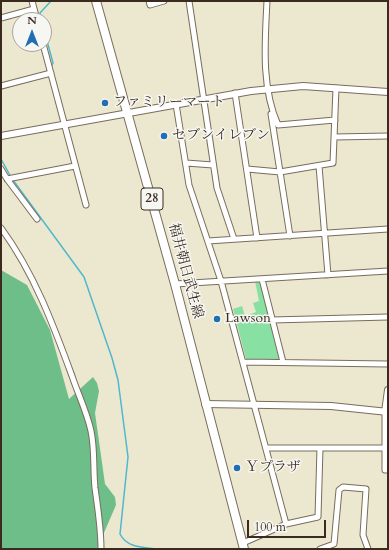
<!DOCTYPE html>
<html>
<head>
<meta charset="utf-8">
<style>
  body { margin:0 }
  #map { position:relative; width:389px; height:550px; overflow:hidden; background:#ece8cf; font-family:Cardo,serif }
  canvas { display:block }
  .frame { position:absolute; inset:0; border:2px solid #3b2a1e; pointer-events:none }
  .north { position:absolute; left:12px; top:12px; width:40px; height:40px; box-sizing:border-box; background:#f6f6f2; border:1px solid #aba49d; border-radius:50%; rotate:0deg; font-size:11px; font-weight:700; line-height:16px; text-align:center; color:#3b2a1e }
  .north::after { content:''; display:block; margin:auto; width:14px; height:18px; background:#1f6fb2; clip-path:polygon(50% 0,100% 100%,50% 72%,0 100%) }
  .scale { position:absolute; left:247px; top:520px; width:79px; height:18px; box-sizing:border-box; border:2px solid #3b2a1e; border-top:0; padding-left:5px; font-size:12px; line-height:14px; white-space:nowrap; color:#3b2a1e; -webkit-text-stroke:3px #f6f6f2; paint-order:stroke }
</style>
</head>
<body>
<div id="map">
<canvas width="389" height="550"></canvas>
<div class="frame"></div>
<div class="north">N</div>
<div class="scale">100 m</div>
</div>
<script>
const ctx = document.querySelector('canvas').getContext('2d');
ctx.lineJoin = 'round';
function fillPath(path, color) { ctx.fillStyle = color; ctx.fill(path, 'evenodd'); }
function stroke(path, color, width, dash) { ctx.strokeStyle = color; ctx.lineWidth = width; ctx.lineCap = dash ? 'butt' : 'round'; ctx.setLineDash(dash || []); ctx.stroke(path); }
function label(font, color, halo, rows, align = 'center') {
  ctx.font = font + ' Cardo,"Noto Serif JP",serif'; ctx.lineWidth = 3; ctx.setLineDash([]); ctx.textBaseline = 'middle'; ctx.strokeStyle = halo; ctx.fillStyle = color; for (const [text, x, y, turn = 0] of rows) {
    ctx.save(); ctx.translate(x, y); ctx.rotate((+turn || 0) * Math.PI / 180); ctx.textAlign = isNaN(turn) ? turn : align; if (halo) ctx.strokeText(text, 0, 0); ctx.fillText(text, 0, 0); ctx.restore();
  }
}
const green = new Path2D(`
  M255,281h5l19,79 -33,-1 -13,-50 9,-3 3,10 11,-4 -3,-9 6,-2z`);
const forest = new Path2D(`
  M1,270l26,15 23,45 19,69 24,-22 4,6 2,8 -4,22 10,71 10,13 1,8 -19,44h-96z`);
const stream = new Path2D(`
  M41,20l-1,-7 11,-12
  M44,30l9,33 -2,4
  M1,89l46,-13
  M1,159l10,18
  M13,180l71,97 28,81 6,22 10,77 -8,77c7,14 23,13 37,15`);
const minor = new Path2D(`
  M32,1l5,19
  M149,1l1,4 14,-4
  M189,1l28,187 17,51
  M267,1c-2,41 -6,86 11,124l57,-5
  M1,18l33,-9
  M43,44l43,161
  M1,86l50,-13
  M235,93l22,145
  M176,104l13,81 32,96 65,243
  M271,114l19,122
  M334,137l54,-1
  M186,163l27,2
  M319,166l9,109
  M1,169l6,10 30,40
  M247,169l33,3 53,-9 3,-75
  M7,179l68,-13
  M1,228c33,45 52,96 71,148 6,18 15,36 19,55 4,19 2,38 4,57 3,21 6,40 6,61
  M208,241l180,-12
  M262,279l21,83
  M175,284l213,-13
  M272,320l116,-3
  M243,362l145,2
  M385,412v58h3
  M266,448h119
  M243,543l43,-19 32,-7 2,-69
  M320,549l14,-5 5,-54 4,-3 23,2 -3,46 5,14`);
const tertiary = new Path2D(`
  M1,136l250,-45 52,-5 85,6
  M205,404l126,2 57,6
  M385,412l3,-22`);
const primary = new Path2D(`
  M96,1l79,283 69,265`);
const markers = [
  [105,103,4,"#1f6fb2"],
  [164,136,4,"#1f6fb2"],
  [217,319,4,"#1f6fb2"],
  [237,468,4,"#1f6fb2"]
];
const shields = [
  [152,199,22]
];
const shieldNames = [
  ["28",152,199]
];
const poiNames = [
  ["ファミリーマート",113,103],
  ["セブンイレブン",172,136],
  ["Lawson",225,319],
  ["Ｙプラザ",245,468]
];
const streetNames = [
  ["福井朝日武生線",185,271,75]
];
fillPath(green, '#89e0a3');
fillPath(forest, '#6ebe89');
stroke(stream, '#4fb8cc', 1.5);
stroke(minor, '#796c5c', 7);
stroke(tertiary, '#796c5c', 8);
stroke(primary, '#796c5c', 10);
stroke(minor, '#fff', 5);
stroke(tertiary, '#fff', 6);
stroke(primary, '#fff', 8);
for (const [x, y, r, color] of markers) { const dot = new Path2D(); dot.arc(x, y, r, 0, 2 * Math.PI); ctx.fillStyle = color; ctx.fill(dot); stroke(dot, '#f6f6f2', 1.5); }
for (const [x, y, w] of shields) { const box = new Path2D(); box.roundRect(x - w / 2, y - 11, w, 22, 3); ctx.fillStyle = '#f6f6f2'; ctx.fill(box); stroke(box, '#3b2a1e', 1); }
label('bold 13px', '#3b2a1e', null, shieldNames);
label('14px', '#3b2a1e', '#f6f6f2', poiNames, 'left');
label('14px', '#3b2a1e', '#f6f6f2', streetNames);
</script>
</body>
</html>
